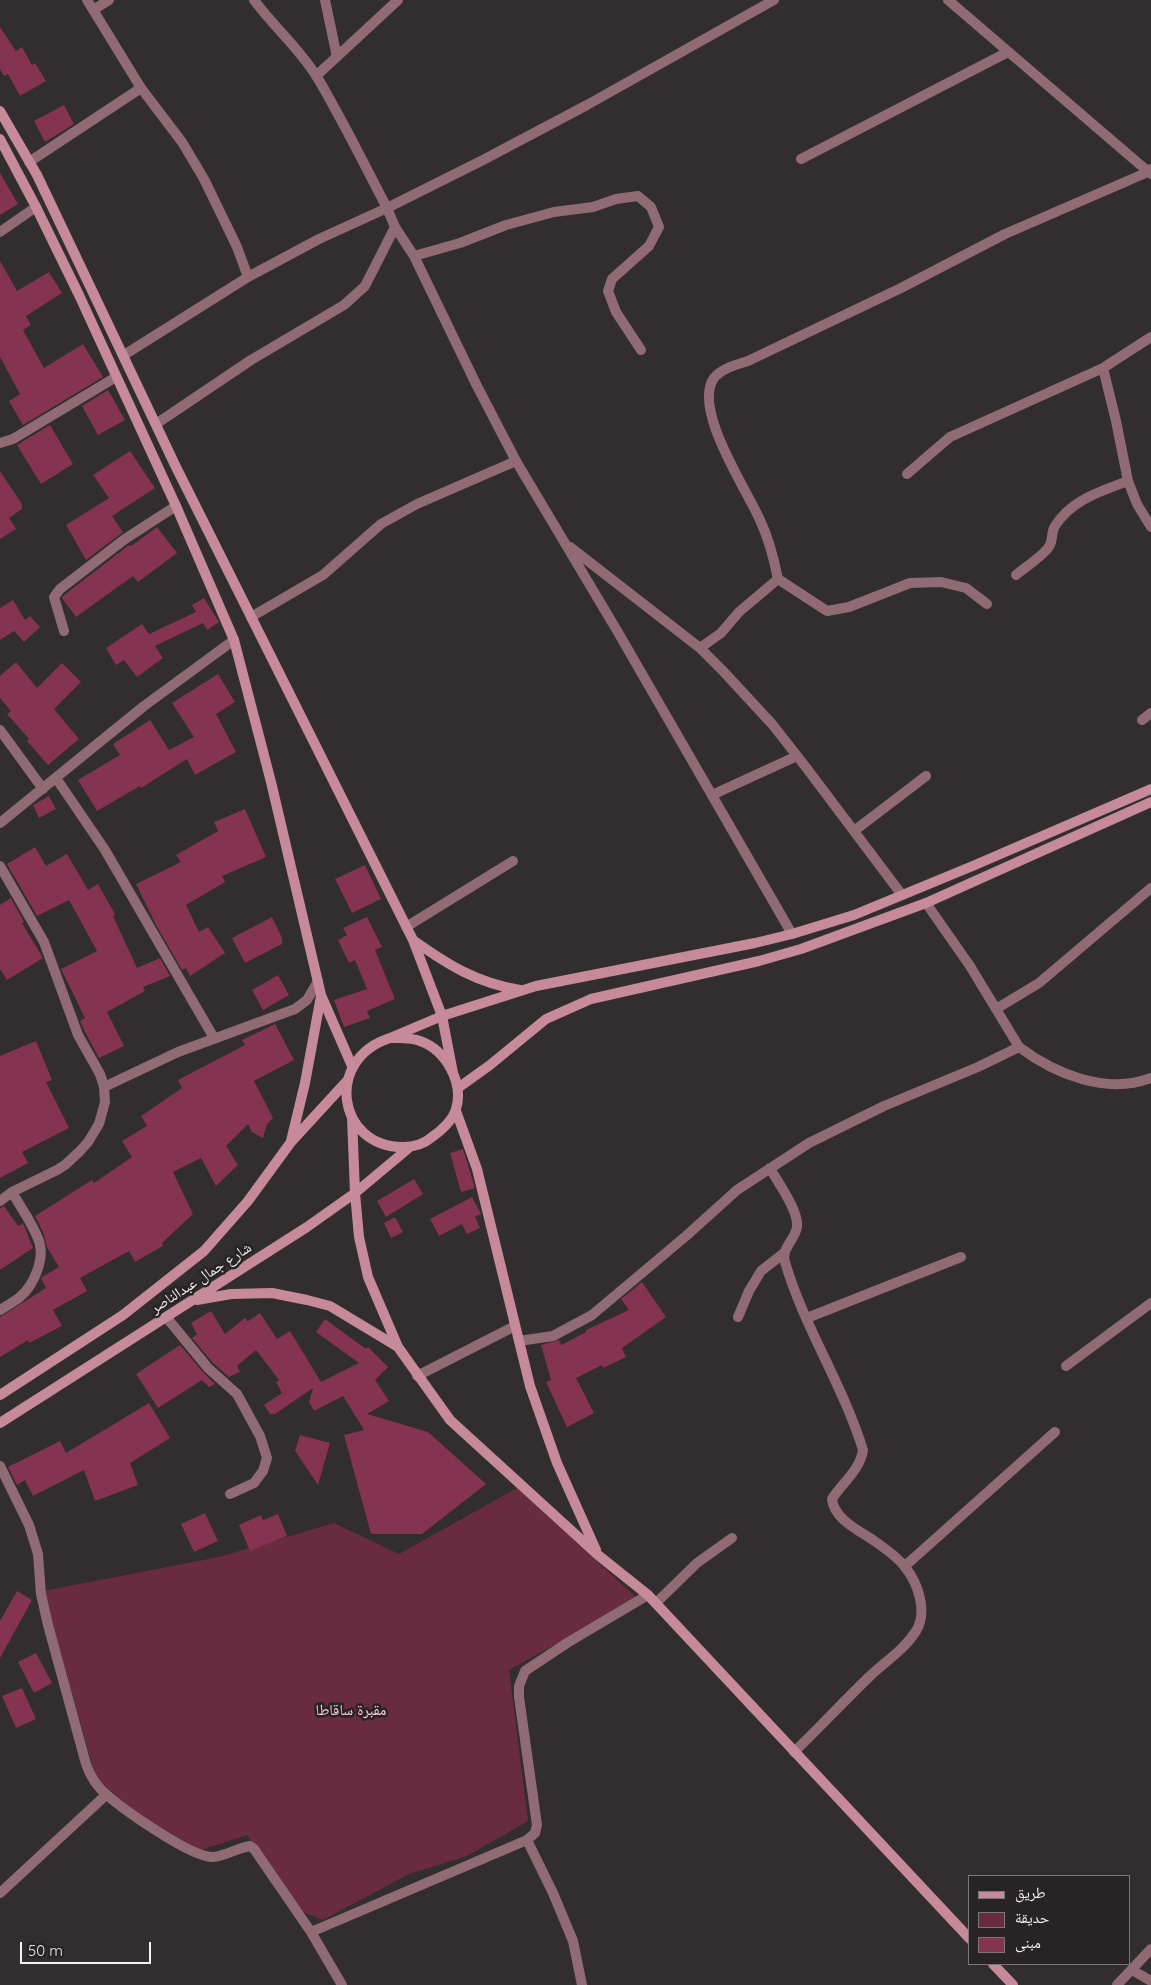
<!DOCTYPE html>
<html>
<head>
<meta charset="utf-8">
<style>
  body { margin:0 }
  #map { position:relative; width:1151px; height:1985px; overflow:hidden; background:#322d2e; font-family:Quicksand,"Noto Naskh Arabic",sans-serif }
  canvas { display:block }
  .legend { position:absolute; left:968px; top:1875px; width:162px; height:90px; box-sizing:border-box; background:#282324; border:1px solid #7a7576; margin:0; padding:6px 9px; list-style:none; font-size:15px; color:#f4f1f2 }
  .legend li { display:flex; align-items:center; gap:10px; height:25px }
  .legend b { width:25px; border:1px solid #7a7576 }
  .scale { position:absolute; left:20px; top:1942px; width:131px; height:22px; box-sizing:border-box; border:2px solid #f4f1f2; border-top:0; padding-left:6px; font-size:15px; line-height:18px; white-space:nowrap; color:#f4f1f2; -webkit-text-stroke:4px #282324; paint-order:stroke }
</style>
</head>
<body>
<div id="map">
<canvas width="1151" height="1985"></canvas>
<ul class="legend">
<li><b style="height:6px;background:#c78a9b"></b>طريق</li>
<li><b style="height:14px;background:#692b40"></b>حديقة</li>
<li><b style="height:14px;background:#843350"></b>مبنى</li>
</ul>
<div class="scale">50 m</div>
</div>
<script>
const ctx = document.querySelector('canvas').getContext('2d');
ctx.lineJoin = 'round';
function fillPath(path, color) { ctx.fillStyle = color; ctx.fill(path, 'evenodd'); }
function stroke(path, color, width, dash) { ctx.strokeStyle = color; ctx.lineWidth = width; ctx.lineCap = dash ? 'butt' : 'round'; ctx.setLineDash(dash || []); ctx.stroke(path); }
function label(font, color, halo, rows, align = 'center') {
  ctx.font = font + ' Quicksand,"Noto Naskh Arabic",sans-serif'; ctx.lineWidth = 5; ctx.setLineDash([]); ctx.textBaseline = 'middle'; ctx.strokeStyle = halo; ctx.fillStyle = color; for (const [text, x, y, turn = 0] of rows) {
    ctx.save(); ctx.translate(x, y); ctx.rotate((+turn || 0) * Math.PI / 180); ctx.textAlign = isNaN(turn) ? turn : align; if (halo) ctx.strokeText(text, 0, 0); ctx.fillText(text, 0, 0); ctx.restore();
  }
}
const green = new Path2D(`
  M517,1488l121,111 -129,71 19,151 -61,35 -58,18 -86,46 -23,-9 -53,-76 -46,15 -57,-30 -48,-42 -53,-187 176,-34 115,-34 65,31z`);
const building = new Path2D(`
  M0,27l16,24 6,-4 10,18 3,-2 11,18 -26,15 -12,-22 -4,2 -4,-7z
  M64,105l10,19 -29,18 -11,-21z
  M0,173l18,31 -18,11z
  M0,261l17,30 32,-19 13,21 -36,23 5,9 -8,5 21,38 39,-24 20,33 -80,48 -14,-24 11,-7 -20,-37z
  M108,390l17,30 -27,15 -16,-29z
  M50,425l23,39 -32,20 -24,-39z
  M130,451l25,37 -43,28 11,16 -37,28 -20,-35 43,-27 -16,-23z
  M0,471l22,33v5l-13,9 7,11 -16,10z
  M157,527l20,26 -39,29 -5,-6 -57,41 -14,-19 1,-2 66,-51 2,1z
  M204,598l15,24 -12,8 -4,-7 -48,23 8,12 -26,19 -13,-17 -8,5 -10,-17 36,-24 7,10 47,-22 -4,-7z
  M13,600l12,20 5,-4 10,11 -16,15 -10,-11 -14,9v-32z
  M16,662l21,26 25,-25 19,19 -27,27 25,30 -31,26 -21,-24 2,-2 -22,-25 4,-3 -11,-13v-22z
  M218,674l17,28 -19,12 20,38 -41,23 -8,-16 -46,29 -1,-2 -43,25 -19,-31 42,-25 -7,-11 37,-24 19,30 25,-13 -22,-34z
  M49,796l7,13 -17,9 -6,-13z
  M245,809l21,48 -44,19 3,6 -39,23 13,27 9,-5 17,26 -35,23 -4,-8 -4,2 -26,-45 -20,-41 45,-22 -5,-7 42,-24 -4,-9z
  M35,847l11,19 21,-12 21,36 10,-6 17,30 -2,2 24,52 23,-10 10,18 -27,11 2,4 -38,21 17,34 -25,12 -15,-28 -4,-9 5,-3 -24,-49 36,-18 -28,-51 -32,16 -30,-52z
  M365,865l16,34 -29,14 -17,-34z
  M11,898l13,24 -2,1 21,35 -36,22 -7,-11v-64z
  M272,917l10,21v6l-37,19 -13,-25z
  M367,917l15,30 -7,3 20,49 -28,12 3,7 -26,9 -10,-27 33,-11 -12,-29 -6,3 -11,-23 9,-5 -4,-7z
  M278,975l11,20 -26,15 -11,-20z
  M275,1024l19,36 -40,21 19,37 -6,6 -4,14 -11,-6 -4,-8 -22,22 12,19 -22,21 -15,-28 -28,14 20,42 -31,29 1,3 -28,16 -6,-11 -49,27 7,13 -34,19 9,16 -33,17 -1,-3 -28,17v-40l46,-29 -5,-9 1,-2 17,-10 -12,-20 -4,-15 -8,-16 57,-36 2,3 38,-26 -10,-16 25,-15 -6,-10 41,-28 -4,-8 67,-35 -3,-5z
  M36,1041l16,39 -6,2 23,46 -47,24 6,11 -28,15v-122z
  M463,1149l12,39 -14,4 -11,-39z
  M414,1179l9,15 -37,23 -9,-16z
  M472,1197l9,17 -6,3 5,11 -13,6 -5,-10 -23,12 -9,-17z
  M4,1206l14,20 5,-3 10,25 -33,22v-62z
  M395,1217l8,15 -12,6 -7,-15z
  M642,1282l24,35 -44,31 4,9 -23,11 -1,-3 -26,13 18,35 -27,14 -21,-45 5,-2 -10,-35 18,-5 2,5 25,-13v-2l43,-20 -8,-11z
  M211,1311l14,23 20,-16 3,3 12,-8 17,26 13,-8 31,51 38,-19 -43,-31 9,-13 41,30 2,-2 20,20 -13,13 14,21 -22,13 61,18 58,52 -64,50h-51l-27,-99 20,-5 -21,-34 -29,15 -5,-9 4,-14 -38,26h-5l-6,-9 18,-12 -6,-11 3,-2 -23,-30 -19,16 3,6 -11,5 -16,-14 -21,-25 5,-4 -6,-11z
  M180,1345l23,27 12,12 -6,3 -7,-7 -44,28 -22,-34z
  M149,1403l21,35 -40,25 8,22 -43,16 -11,-31 -51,26 -8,-16 -8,5 -9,-18 52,-26 6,12z
  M300,1435l30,8 -12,42 -23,-34z
  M205,1513l13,28 -24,11 -13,-28z
  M278,1514l9,22 -37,15 -11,-26 22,-10 2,5z
  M17,1591l15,9 -32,58v-37z
  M36,1653l16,30 -18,10 -16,-31z
  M22,1688l14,31 -20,9 -14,-32z`);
const lane = new Path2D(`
  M406,927l107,-66`);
const street = new Path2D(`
  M87,0l54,88 41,54 22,37 33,68 11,30
  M254,0c20,27 45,48 63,77 25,42 47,87 70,131l8,19 19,29 62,128 40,77 103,173 173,300
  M325,0l12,57
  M948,0l203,174
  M93,10l16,-10
  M316,76l82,-76
  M801,159l207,-107
  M29,162l112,-74
  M0,232l36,-25
  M414,256l46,-13 46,-18 48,-13 39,-5 23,-8 22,-3 13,11 8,20 -10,19 -37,33 -4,12 8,21 25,38
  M1151,337l-48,31 13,53 12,60 9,23 14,23
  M124,355l124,-78 71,-38 68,-31 96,-48 104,-55 187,-105
  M156,424l95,-64 93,-55 21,-19 30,-59
  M0,443l13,-4 103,-62
  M907,474l43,-37 153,-69
  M570,547l130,101 23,23 49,53 33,42 97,129
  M1016,575c9,-8 29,-20 34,-30 3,-6 1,-13 5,-19 16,-26 46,-35 73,-45
  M987,604l-21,-16 -25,-6 -31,1 -61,24 -22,4 -49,-32c-4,-20 -9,-40 -18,-59 -13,-30 -68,-111 -46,-142 8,-10 22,-13 34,-17l153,-73 104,-54 143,-62 3,-3
  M251,617l72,-42 58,-51 36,-20 99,-43
  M64,631l-10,-34 6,-8 65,-50 51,-33
  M700,648l21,-15 18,-21 39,-33
  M1142,720l9,-7
  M0,730l43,59
  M56,778l49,72 109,188
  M712,795l85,-39
  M0,823l144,-117 90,-66
  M854,831l72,-55
  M0,866l44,76 34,93 22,39 4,13 1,15 -6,22 -11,18 -8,9 -15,14 -8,5 -45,22c9,16 21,32 27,49 6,18 -5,44 -19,56 -6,5 -14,9 -20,13
  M926,903l44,63 49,81c36,27 87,48 132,31
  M996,1009l43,-26 112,-95
  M104,1087l74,-35 117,-43 12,-9 11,-19
  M770,1168c8,15 29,43 27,59 -2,13 -16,21 -12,35 19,65 58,123 78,188 -3,20 -20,32 -31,49 2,20 26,31 41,41 11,8 24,16 32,27 13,16 23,45 11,64 -11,18 -30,30 -46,45 -26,25 -50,51 -76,76
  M0,1201l12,-9
  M738,1317l11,-26 12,-20 23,-18
  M167,1318l41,50 29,26 23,42 7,22 -4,13 -9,12 -24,11
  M807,1318l154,-61
  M519,1341l34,-5 39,-21 94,-79 51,-46 72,-47 75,-37 94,-39 41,-20
  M1066,1366l85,-63
  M417,1376l98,-50
  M0,1466l29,59 9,29 3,40 7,31 38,139c4,12 11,23 21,31 17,15 85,63 106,62 12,-1 24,-9 37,-11l4,3 57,83 31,53
  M905,1566l150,-134
  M656,1603l41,-40 35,-25
  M527,1840l26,53 20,48 9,44
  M0,1893l106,-98
  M311,1932l216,-92 8,-7 2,-8 -18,-128v-11l6,-15 42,-28 81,-48
  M1132,1970l19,11
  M1117,1985l34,-36`);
const secondary = new Path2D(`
  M0,111l37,64 139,292 237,473 29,76 11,57
  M0,139l36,68 43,88 97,211 58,134 37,142 50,213 31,71
  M413,940c35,25 64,43 107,50
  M390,1038l52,-22 94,-30 219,-43 37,-9 62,-19 121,-50 176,-76
  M390,1038c10,0 21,-1 30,3 26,9 44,42 36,68 -3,11 -15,22 -24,28 -8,7 -19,10 -29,10 -66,0 -79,-88 -13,-109z
  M458,1088l32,-23 56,-46 45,-20 168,-38 42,-12 125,-46 225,-101
  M456,1111l21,58 53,217 27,77 39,87
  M352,1117l3,76 4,44 9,40 30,70 52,73 148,135 50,40 322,344
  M291,1141l14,-58 16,-87
  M197,1300l34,-6 41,-1 35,7 23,6 68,41
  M0,1395l123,-80 81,-64 44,-50 43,-59 56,-61
  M0,1423l307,-196 48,-34 55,-46
  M993,1964l20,21`);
const streetNames = [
  ["شارع جمال عبدالناصر",201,1278,-33]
];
const parkNames = [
  ["مقبرة ساقاطا",351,1710]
];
fillPath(green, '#692b40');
fillPath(building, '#843350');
stroke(lane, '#906a74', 10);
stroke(street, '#906a74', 10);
stroke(secondary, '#c78a9b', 10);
label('15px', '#f4f1f2', '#282324', streetNames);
label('15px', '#ffcdda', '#282324', parkNames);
</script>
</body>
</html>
